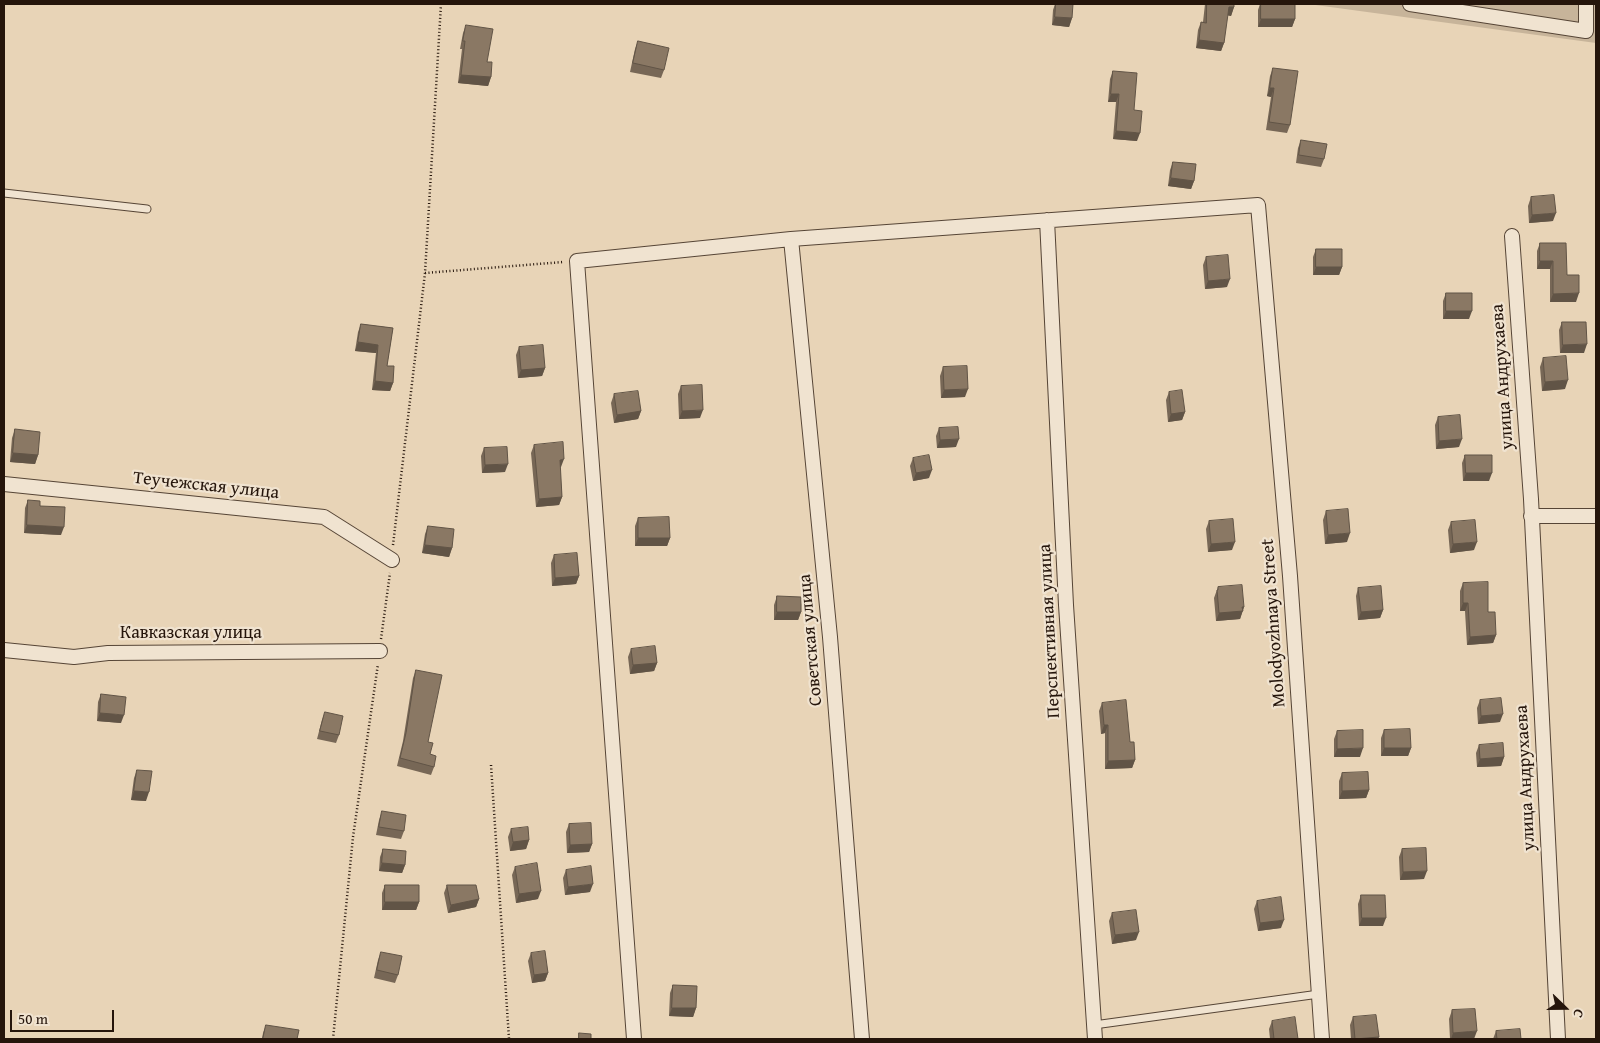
<!DOCTYPE html>
<html>
<head>
<meta charset="utf-8">
<style>
  body { margin:0 }
  #map { position:relative; width:1600px; height:1043px; overflow:hidden; background:#e8d4b7; font-family:"Gentium Book Plus",serif }
  canvas { display:block }
  .frame { position:absolute; inset:0; border:5px solid #25150b; pointer-events:none }
  .north { position:absolute; left:1540px; top:983px; width:50px; height:50px; -webkit-text-stroke:4px #f0e3d0; paint-order:stroke; rotate:112deg; font-size:14px; font-weight:700; line-height:20px; text-align:center; color:#25150b }
  .north::after { content:''; display:block; margin:auto; width:18px; height:22px; background:#25150b; clip-path:polygon(50% 0,100% 100%,50% 72%,0 100%) }
  .scale { position:absolute; left:10px; top:1010px; width:104px; height:22px; box-sizing:border-box; border:2px solid #25150b; border-top:0; padding-left:6px; font-size:15px; line-height:18px; white-space:nowrap; color:#25150b; -webkit-text-stroke:4px #f0e3d0; paint-order:stroke }
</style>
</head>
<body>
<div id="map">
<canvas width="1600" height="1043"></canvas>
<div class="frame"></div>
<div class="north">С</div>
<div class="scale">50 m</div>
</div>
<script>
const ctx = document.querySelector('canvas').getContext('2d');
ctx.lineJoin = 'round';
function fillPath(path, color) { ctx.fillStyle = color; ctx.fill(path, 'evenodd'); }
function stroke(path, color, width, dash) { ctx.strokeStyle = color; ctx.lineWidth = width; ctx.lineCap = dash ? 'butt' : 'round'; ctx.setLineDash(dash || []); ctx.stroke(path); }
function label(font, color, halo, rows, align = 'center') {
  ctx.font = font + ' "Gentium Book Plus",serif'; ctx.lineWidth = 4.5; ctx.setLineDash([]); ctx.textBaseline = 'middle'; ctx.strokeStyle = halo; ctx.fillStyle = color; for (const [text, x, y, turn = 0] of rows) {
    ctx.save(); ctx.translate(x, y); ctx.rotate((+turn || 0) * Math.PI / 180); ctx.textAlign = isNaN(turn) ? turn : align; if (halo) ctx.strokeText(text, 0, 0); ctx.fillText(text, 0, 0); ctx.restore();
  }
}
const green = new Path2D(`
  M1308,4h288v39z`);
const path = new Path2D(`
  M425,273l138,-11
  M393,545l32,-272 16,-269
  M381,639l9,-66
  M491,765l18,274
  M333,1039l20,-202 25,-173`);
const service = new Path2D(`
  M4,193l143,16
  M1094,1025l225,-31`);
const minor = new Path2D(`
  M1410,4l176,27v-27
  M1047,220l19,385 29,434
  M1512,236l19,263 27,540
  M791,239l39,398 32,402
  M4,484l320,33 68,43
  M1531,516h65
  M4,650l70,7 34,-4 272,-2
  M634,1039l-57,-778 214,-22 467,-34 32,371 32,463`);
const wall = new Path2D(`
  M1055,4l17,14 -3,9 -17,-2 1,-15z
  M1205,4h29v3l-3,9 -4,-1 -3,28 -3,8 -25,-3 2,-18 3,-8h2z
  M1260,4h35v15l-3,8h-34v-17z
  M466,25l25,52 -3,9 -30,-3 4,-34h-2l3,-16z
  M638,41l26,29 -3,8 -31,-6 5,-23z
  M1273,68l17,57 -3,8 -21,-3 5,-33 -4,-1 3,-20z
  M1113,71l21,39 3,31 -24,-2 3,-37h-8l2,-23z
  M1301,140l23,19 -3,8 -25,-4 2,-15z
  M1173,162l21,19 -3,8 -23,-3 2,-16z
  M1531,197l22,24 -24,2 -1,-17z
  M1540,243l27,32 9,27h-26v-33h-13v-18z
  M1316,249l26,18 -3,8h-26v-18z
  M1206,257l21,30 -22,2 -2,-24z
  M1446,293l23,26h-26v-18z
  M1562,322l22,31h-24l-1,-23z
  M361,324l32,4 -6,38 6,17 -3,8 -18,-1 4,-37 -21,-2 3,-19z
  M519,347l26,21 -3,8 -24,2 -2,-23z
  M1543,358l22,31 -23,2 -2,-24z
  M943,367l22,30 -24,1 -1,-22z
  M681,386l19,32 -21,1 -1,-25z
  M1169,392l16,20 -3,8 -14,2 -2,-22z
  M614,394l27,17 -3,8 -24,4 -3,-20z
  M1438,417l21,30 -23,2 -1,-24z
  M939,428l17,19 -19,1 -1,-12z
  M15,429l23,26 -3,9 -25,-2 2,-24z
  M534,445l27,22h-1l2,30 -3,8 -23,2 -5,-54z
  M484,448l21,24 -23,1 -1,-17z
  M1465,455l24,26h-26l-1,-18z
  M913,458l16,20 -16,3 -3,-15z
  M28,500l12,6 21,29 -37,-2 1,-25z
  M1326,511l21,31 -22,2 -2,-24z
  M638,518l32,20 -3,8h-32v-20z
  M1209,521l23,29 -24,2 -2,-23z
  M1451,522l23,28 -24,3 -2,-23z
  M428,526l24,22 -3,9 -27,-4 3,-19z
  M554,555l25,21 -3,8 -24,2 -1,-23z
  M1463,583l25,29 8,23 -3,8 -26,2 -2,-34h-5v-20z
  M1218,587l26,20 -4,12 -24,2 -2,-23z
  M1358,588l25,22 -3,8 -22,2 -2,-24z
  M777,596l24,16 -3,8h-24v-15z
  M631,649l26,14 -3,8 -24,3 -2,-17z
  M416,670l14,84 4,13 -3,8 -34,-9 6,-25 10,-63z
  M101,694l20,29 -24,-2 1,-19z
  M1480,700l20,22 -22,2 -1,-16z
  M1102,703l28,39 5,18 -3,8 -27,1v-36l-4,1 -2,-23z
  M325,712l14,23 -3,8 -19,-4 5,-19z
  M1384,730l27,18 -3,8h-27v-18z
  M1337,731l23,26h-26v-18z
  M1479,745l25,12 -3,9 -24,1 -1,-14z
  M137,770l9,31 -15,-1 3,-22z
  M1342,773l27,17 -3,8 -27,1v-18z
  M382,811l22,20 -3,8 -25,-4 3,-15z
  M569,824l23,20 -3,8 -22,1 -1,-21z
  M511,829l18,11 -3,9 -16,2 -2,-14z
  M383,849l22,16 -3,8 -23,-2 1,-14z
  M1402,849l22,30 -24,1 -1,-23z
  M515,867l23,32 -22,4 -4,-28z
  M566,870l24,22 -25,3 -2,-17z
  M385,885l34,17 -3,8h-34v-17z
  M447,885l32,14 -3,8 -28,6 -4,-20z
  M1361,895l22,31h-24l-1,-22z
  M1257,901l24,27 -23,3 -4,-22z
  M1112,913l24,27 -24,4 -3,-23z
  M381,952l17,23 -3,8 -21,-5 4,-18z
  M531,953l17,20 -3,8 -13,2 -4,-22z
  M673,985l23,23 -3,9 -24,-1 1,-23z
  M1452,1010l22,29h-24l-1,-20z
  M1353,1017l25,22h-27l-1,-14z
  M1272,1021l26,18h-28l-1,-10z
  M266,1025l31,14h-35l1,-6z
  M1496,1031l25,8h-28z`);
const shadedWall = new Path2D(`
  M638,4h13v1z
  M1229,7h5l-3,9 -5,-1z
  M1055,17l17,1 -3,9 -17,-2z
  M1261,19h34l-3,8h-34z
  M1199,40l25,3 -3,8 -25,-3z
  M461,75l30,2 -3,9 -30,-3z
  M1270,88h4l-3,9 -4,-1z
  M1111,94h8l-3,8h-8z
  M1116,131l24,2 -3,8 -24,-2z
  M1171,178l23,3 -3,8 -23,-3z
  M1556,213l-3,8 -24,2 3,-8z
  M1540,261h13l-3,8h-13z
  M1316,267h26l-3,8h-26z
  M1230,279l-3,8 -22,2 3,-8z
  M1579,293l-3,9h-26l3,-8z
  M1446,311h26l-3,8h-26z
  M358,342l20,3 -2,8 -21,-2z
  M1587,344l-3,9h-24l3,-8z
  M545,368l-3,8 -24,2 3,-8z
  M1568,380l-3,9 -23,2 3,-9z
  M375,381l18,2 -3,8 -18,-1z
  M968,389l-3,8 -24,1 3,-8z
  M703,410l-3,8 -21,1 3,-8z
  M641,411l-3,8 -24,4 3,-8z
  M1185,412l-3,8 -14,2 3,-8z
  M959,439l-3,8 -19,1 3,-8z
  M1462,439l-3,8 -23,2 3,-8z
  M13,453l25,2 -3,9 -25,-2z
  M564,459l-3,8 -4,1 3,-8z
  M508,464l-3,8 -23,1 3,-8z
  M932,470l-3,8 -16,3 3,-8z
  M1466,473h26l-3,8h-26z
  M562,497l-3,8 -23,2 3,-8z
  M27,525l37,2 -3,8 -37,-2z
  M1350,533l-3,9 -22,2 3,-9z
  M638,538h32l-3,8h-32z
  M1235,542l-3,8 -24,2 3,-8z
  M1477,542l-3,8 -24,3 3,-9z
  M425,545l27,3 -3,9 -27,-4z
  M579,576l-3,8 -24,2 3,-8z
  M1463,603h5l-3,8h-5z
  M1244,607l-4,12 -24,2 3,-8z
  M1383,610l-3,8 -22,2 3,-8z
  M777,612h24l-3,8h-24z
  M1496,635l-3,8 -26,2 3,-8z
  M657,663l-3,8 -24,3 3,-9z
  M100,713l24,2 -3,8 -24,-2z
  M1503,714l-3,8 -22,2 3,-8z
  M1104,725h4l-3,8 -4,1z
  M1363,748l-3,9h-26l3,-8z
  M1384,748h27l-3,8h-27z
  M1504,757l-3,9 -24,1 3,-8z
  M1135,760l-3,8 -27,1 3,-8z
  M1369,790l-3,8 -27,1 3,-8z
  M134,791l15,1 -3,9 -15,-1z
  M529,840l-3,9 -16,2 3,-9z
  M592,844l-3,8 -22,1 3,-8z
  M382,863l23,2 -3,8 -23,-2z
  M1427,871l-3,8 -24,1 3,-8z
  M593,884l-3,8 -25,3 3,-8z
  M541,891l-3,8 -22,4 3,-9z
  M479,899l-3,8 -28,6 3,-8z
  M385,902h34l-3,8h-34z
  M1362,918h24l-3,8h-24z
  M1284,920l-3,8 -23,3 2,-8z
  M1139,932l-3,8 -24,4 3,-9z
  M548,973l-3,8 -13,2 2,-8z
  M672,1008h24l-3,9 -24,-1z
  M1477,1031l-3,8h-23l2,-6z
  M1379,1037l-1,2h-23z`);
const building = new Path2D(`
  M1056,4h17l-1,14 -17,-1z
  M1207,4h27v3h-5l-5,36 -25,-3 2,-18 5,1z
  M1261,4h34v15h-34z
  M466,25l27,4 -6,33h5l-1,15 -30,-2 4,-34h-2z
  M638,41l31,7 -5,22 -31,-7z
  M1273,68l25,3 -8,54 -21,-3 5,-34h-4z
  M1113,71l24,2 -3,37 8,1 -2,22 -24,-2 3,-37h-8z
  M1301,140l26,4 -3,15 -25,-4z
  M1173,162l23,2 -2,17 -23,-3z
  M1554,195l2,18 -24,2 -1,-18z
  M1540,243h26l1,32h12v18l-26,1v-33h-13z
  M1316,249h26v18h-26z
  M1228,255l2,24 -22,2 -2,-24z
  M1446,293h26v18h-26z
  M1562,322h24l1,22 -24,1z
  M361,324l32,4 -6,38h7l-1,17 -18,-2 3,-36 -20,-3z
  M543,345l2,23 -24,2 -2,-23z
  M1566,356l2,24 -23,2 -2,-24z
  M967,366l1,23 -24,1 -1,-23z
  M702,385l1,25 -21,1 -1,-25z
  M1182,390l3,22 -14,2 -2,-22z
  M638,391l3,20 -24,4 -3,-21z
  M1460,415l2,24 -23,2 -1,-24z
  M958,427l1,12 -19,1 -1,-12z
  M15,429l25,3 -2,23 -25,-2z
  M563,442l1,17 -4,1 2,37 -23,2 -5,-54z
  M507,447l1,17 -23,1 -1,-17z
  M929,455l3,15 -16,3 -3,-15z
  M1465,455h27v18h-26z
  M28,500l12,1v5l25,1 -1,20 -37,-2z
  M1348,509l2,24 -22,2 -2,-24z
  M669,517l1,21h-32v-20z
  M1233,519l2,23 -24,2 -2,-23z
  M1475,520l2,22 -24,2 -2,-22z
  M428,526l26,3 -2,19 -27,-3z
  M577,553l2,23 -24,2 -1,-23z
  M1488,582v30h7l1,23 -26,2 -2,-34h-5v-20z
  M1242,585l2,22h-2l1,4 -24,2 -2,-23h1v-3z
  M1381,586l2,24 -22,2 -3,-24z
  M777,596l24,1v15h-24z
  M655,646l2,17 -24,2 -2,-16z
  M416,670l26,5 -14,67 5,1 -3,11 6,2 -2,11 -34,-9 6,-25z
  M101,694l25,3 -2,18 -24,-2z
  M1501,698l2,16 -22,2 -1,-16z
  M1126,700l4,42h4l1,18 -27,1v-36h-4l-2,-22z
  M325,712l18,4 -4,19 -19,-4z
  M1410,729l1,19h-27v-18z
  M1363,730v18l-26,1v-18z
  M1503,743l1,14 -24,2 -1,-14z
  M137,770l15,1 -3,21 -15,-1z
  M1368,772l1,18 -27,1v-18z
  M382,811l24,4 -2,16 -25,-4z
  M591,823l1,21 -22,1 -1,-21z
  M528,827l1,13 -16,2 -2,-13z
  M1426,848l1,23 -24,1 -1,-23z
  M383,849l23,2 -1,14 -23,-2z
  M537,863l4,28 -22,3 -4,-27z
  M591,866l2,18 -25,3 -2,-17z
  M385,885h34v17h-34z
  M447,885h29l3,14 -28,6z
  M1361,895h24l1,23h-24z
  M1281,897l3,23 -24,3 -3,-22z
  M1136,910l3,22 -24,3 -3,-22z
  M545,951l3,22 -14,2 -3,-22z
  M381,952l21,4 -4,19 -21,-5z
  M673,985l24,1 -1,22h-24z
  M1475,1009l2,22 -24,2 -1,-23z
  M1376,1015l3,22 -24,2 -2,-22z
  M1295,1017l3,22h-24l-2,-18z
  M266,1025l33,5 -2,9h-34z
  M1520,1029l1,10h-24l-1,-8z
  M579,1033l12,1v5h-12z`);
const streetNames = [
  ["улица Андрухаева",1503,377,-94],
  ["Теучежская улица",206,486,6],
  ["Molodyozhnaya Street",1274,623,-94],
  ["Перспективная улица",1050,631,-93],
  ["Кавказская улица",191,633],
  ["Советская улица",811,640,-95],
  ["улица Андрухаева",1526,778,-93]
];
fillPath(green, '#c7b49a');
stroke(service, '#564536', 9);
stroke(minor, '#564536', 16);
stroke(path, '#25150b', 2.5, [1, 2.5]);
stroke(service, '#f0e3d0', 7);
stroke(minor, '#f0e3d0', 14);
fillPath(wall, '#776756');
fillPath(shadedWall, '#615446');
fillPath(building, '#8a7864');
stroke(building, '#615446', 1);
label('18px', '#25150b', '#f0e3d0', streetNames);
</script>
</body>
</html>
